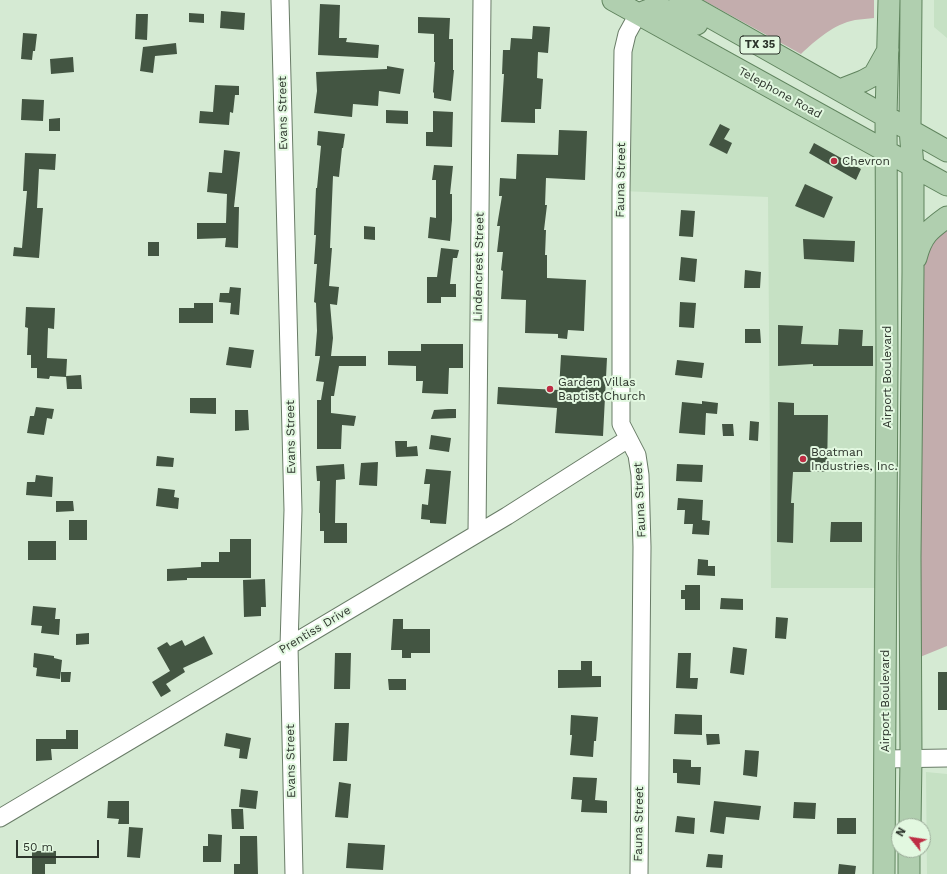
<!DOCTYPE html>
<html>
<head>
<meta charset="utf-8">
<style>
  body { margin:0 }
  #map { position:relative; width:947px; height:874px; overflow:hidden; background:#d5ead3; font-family:"Work Sans",sans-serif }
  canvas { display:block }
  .north { position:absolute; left:891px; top:818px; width:40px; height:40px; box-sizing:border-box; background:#e2f8e0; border:1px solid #9aaa98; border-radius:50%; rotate:300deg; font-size:11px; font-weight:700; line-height:16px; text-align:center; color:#2d352c }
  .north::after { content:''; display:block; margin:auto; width:14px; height:18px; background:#be2d44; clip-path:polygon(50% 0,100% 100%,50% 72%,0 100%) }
  .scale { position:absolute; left:16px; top:840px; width:83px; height:18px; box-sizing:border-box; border:2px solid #2d352c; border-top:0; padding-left:5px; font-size:12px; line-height:14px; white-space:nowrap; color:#2d352c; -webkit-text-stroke:3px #e2f8e0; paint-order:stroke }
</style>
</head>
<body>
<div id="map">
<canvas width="947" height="874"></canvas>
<div class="north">N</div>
<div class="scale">50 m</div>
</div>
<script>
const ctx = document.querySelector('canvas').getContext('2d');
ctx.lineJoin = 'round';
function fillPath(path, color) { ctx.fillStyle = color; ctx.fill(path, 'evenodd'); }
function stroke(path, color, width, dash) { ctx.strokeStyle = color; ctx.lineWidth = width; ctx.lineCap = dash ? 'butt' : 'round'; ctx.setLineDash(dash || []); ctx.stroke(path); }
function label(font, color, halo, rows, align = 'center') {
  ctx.font = font + ' "Work Sans",sans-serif'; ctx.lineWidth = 4; ctx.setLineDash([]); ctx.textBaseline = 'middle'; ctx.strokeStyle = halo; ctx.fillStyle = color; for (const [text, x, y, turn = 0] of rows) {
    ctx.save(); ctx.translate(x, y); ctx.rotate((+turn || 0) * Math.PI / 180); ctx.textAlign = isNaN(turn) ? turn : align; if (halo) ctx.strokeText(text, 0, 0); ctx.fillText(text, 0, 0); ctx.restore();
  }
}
const built = new Path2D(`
  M934,0h13v38l-13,-11z
  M638,14l248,138v436h-115l-3,-391 -147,-6 2,-140z
  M926,772l21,2v100h-20z`);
const green = new Path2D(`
  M703,0h171v18c-6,1 -13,1 -19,2 -21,4 -39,20 -54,34z
  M947,222v424l-27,11 3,-398 2,-16z`);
const building = new Path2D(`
  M320,4l20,1 -1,33h8l-1,4 33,3 -1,13 -60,-3z
  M221,11l24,2 -1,17 -24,-2z
  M189,13l15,1v9l-15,-1z
  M136,14h12l-1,26 -12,-1z
  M418,17l32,1 -1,21h4v31h1l-3,31 -17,-3v-5l-1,-1 2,-30h-1v-28l-16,-1z
  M533,26l17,1 -2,26 -10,-1 -1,26 6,1 -2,30h-6v14l-34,-1 3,-48h-2l1,-24h7l1,-12 21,1z
  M23,33l14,1 -2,17h-2l-1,9 -11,-1z
  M176,43l1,11 -22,2 -2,17 -13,-2 3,-24z
  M73,57l1,15 -23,2 -1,-15z
  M387,66l17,3 -4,25 -21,-3 -1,15 -25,-2 -1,13 -38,-4 3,-22 -1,-19 71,-3z
  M215,85l24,1v9h-4l-2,18 -3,-1 -1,13 -30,-2 1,-12 13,1z
  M22,99l22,1 -1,21 -22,-1z
  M386,110l22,1v13l-22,-1z
  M433,111l20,1 -1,35 -26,-1v-14h7z
  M60,118v13h-11v-12z
  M720,124l10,5 -6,10 8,4 -5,11 -18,-9z
  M559,130l28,1 -2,49 -39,-2 -1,27h2l-3,25h2l-1,25h2v23l39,2 -2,51 -16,-1 -1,9 -9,-1v-4l-33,-1 1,-33 -25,-1 2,-28 -2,-1 2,-18h-6l3,-26h-3l5,-30h-3l1,-18 16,1 1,-25 41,1z
  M318,131l27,3 -2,14h-1l-3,29 -6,-1 -3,72h2l-3,38 10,1 -2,18 -7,-1 3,34 -2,18h35v10h-27l-5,30h-3v17l25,3 -2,10 -12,-1 -1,24h-24v-49h4l3,-18 -8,-1 4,-25h-5l2,-25 -1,-28 -2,-1 3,-38h-3l2,-29h-2l2,-47h1l4,-42 -4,-1z
  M814,143l47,26 -5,11 -47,-27z
  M224,150l16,2 -6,55h5l-1,41 -13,-1 1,-9 -29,1v-16h29l1,-29 -20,-2 2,-20 13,1z
  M25,153l31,1 -1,16 -16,-1 -2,39h6l-4,50 -26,-2 1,-9 8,1 5,-57h-4z
  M434,165l19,1 -3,28h2v26l-2,21 -22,-3 2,-21 6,1v-38h-4z
  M805,184l28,13 -9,21 -29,-12z
  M681,210l14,1 -2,26 -14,-1z
  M364,226l11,1v13l-11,-1z
  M803,239l52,2 -1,21 -50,-3z
  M148,242h11v14h-11z
  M441,248l18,2 -2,8h-4l-3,26h6v13h-15v6h-14v-26h10z
  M681,257l16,2 -2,23 -16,-2z
  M745,270l16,2 -1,16h-16z
  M230,287l11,1 -2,27 -9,-1 1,-11 -12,-1 1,-9h9z
  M680,302l16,1 -2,25 -15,-1z
  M194,303h19v20h-34v-15h15z
  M26,307l29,1 -1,21 -6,-1 -1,30 20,1 -1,18 -16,-1 -1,3 -12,-1v-10h-6v-13h-4l1,-27 -3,-1z
  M778,325l25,1 -2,18 37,1 1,-16 24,1 -1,16h11v20h-60v-2l-35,2z
  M745,329h15l1,14h-16z
  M421,344h42v24h-14l-1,26 -26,-1 1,-12h-7v-15l-28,-1v-14h33z
  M229,347l25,3 -3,18 -25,-3z
  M561,355l46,3 -4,78 -48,-3 2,-25 -60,-4 1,-17 61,3z
  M677,360l27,3 -2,15 -27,-3z
  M81,375l1,14h-15l-1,-13z
  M190,398h26v16l-26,-1z
  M702,401l16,2 -1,11 -11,-1 -1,22 -26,-2 3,-31 20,2z
  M778,402l16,1v12h34l-1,57h-34l-2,31h3l-1,40 -16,-1z
  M36,407l18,2 -2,10 -5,-1 -3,17 -17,-2 3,-17h4z
  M448,409h8v9l-25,1 3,-9z
  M235,410h13l1,20 -14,1z
  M750,421l9,1 -1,19 -9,-1z
  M722,424h11l1,12h-11z
  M431,435l20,3 -2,14 -20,-3z
  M395,441h12v6l10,-1 1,10 -22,1z
  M157,456l17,2 -1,9 -17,-1z
  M378,462l-1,24 -18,-1 2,-22z
  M344,464l1,15 -9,1 -1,43h12v20h-23v-12h-4v-18h-1l1,-32h-3l-1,-15z
  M677,464l26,1 -1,17 -26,-1z
  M426,469l25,2 -5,53 -16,-1v-3l-9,-1 1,-15 6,1 2,-21h-6z
  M36,475l17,2 -1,20 -26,-2 1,-13h8z
  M158,488l17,2 -1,7 5,1 -1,11 -22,-3z
  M678,498l25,2 -1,20 8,1 -1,14 -17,-1 1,-10h-9l1,-14h-8z
  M56,501h17l1,10 -18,1z
  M69,520h18v20h-18z
  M831,522h31v20h-32z
  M230,539h21v39h-64v2l-20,1v-12l34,-2v-5h18v-10h11z
  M28,541h28v19h-28z
  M698,559l10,1v6h7v10l-18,-1z
  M265,579l1,28h-5v9l-17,1 -1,-37z
  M685,585h15v25h-15v-11h-4v-9h4z
  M721,598l22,1v11l-23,-1z
  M33,606l23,2 -1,11h5l-1,16 -18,-2 1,-7 -11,-1z
  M776,617l12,1 -2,21 -11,-1z
  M393,619h10v10h27v24h-19v5h-9v-8h-11z
  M89,633v11l-13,1v-11z
  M204,636l9,18 -30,14 2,4 -19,12 5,7 -10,6 -9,-15 18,-11 -13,-23 10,-6 3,4 12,-6 3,6z
  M733,647l14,2 -3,26 -14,-2z
  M34,653l20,3v2l8,2 -2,19 -24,-3 1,-8 -4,-1z
  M335,653h16l-1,36h-16z
  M678,653h13l-1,25h8l-1,11 -21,-1z
  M581,661h11v15h9v11l-43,1v-18h23z
  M61,672h10l-1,10h-9z
  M938,672h9v38h-9z
  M388,679h18v11h-17z
  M675,714l27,1v20l-28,-1z
  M571,715l27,2 -2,24h-2l-1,16 -23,-2 2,-20h-2z
  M335,723h14l-2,38h-14z
  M66,730h12v19h-27l1,11 -16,1v-22h30z
  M226,733l25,5 -4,21 -8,-1 1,-9 -16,-3z
  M706,734h13l1,10 -13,1z
  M745,750l14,1 -2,26 -14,-2z
  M673,759l18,1v7h10l-1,18 -23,-2v-10h-4z
  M573,777l24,1 -2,22 12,1v12l-26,-1 1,-12 -11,-1z
  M339,782l12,2 -3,34 -13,-1z
  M241,789l17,2 -2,18 -17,-2z
  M108,801h21v23h-11l1,-5 -12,-1z
  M714,801l47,5 -2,14 -33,-3 -2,17 -14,-2z
  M794,802l22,1 -1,16 -22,-1z
  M231,809h12l1,20h-12z
  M677,816l18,2 -1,16 -19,-2z
  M837,818h19v16h-19z
  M129,827l14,1 -3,30 -13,-1z
  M208,834l14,1 -1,27h-18v-16h5z
  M240,836h17l1,38h-24v-10h6z
  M348,843l37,2 -2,25 -37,-2z
  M32,851h24v13h-11v10h-13z
  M708,854l15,1 -1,13 -16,-1z
  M839,864l17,2 -1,8h-17z`);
const minor = new Path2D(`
  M280,0l13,510 -4,136 5,228
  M638,14l-11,20 -4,17 -2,140v233l16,31 3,20 2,72 -3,327
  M477,534l5,-534
  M885,759l62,-1
  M0,818l507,-302 121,-77`);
const major = new Path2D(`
  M613,0l334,185
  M680,0l267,151
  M638,14l16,-6 20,4 23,12
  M840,90l23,-9 11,-6 14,-25
  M916,258c6,-23 13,-28 31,-41
  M910,826l1,-68 -1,-201 3,-285v-105l-3,-38 1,-129
  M884,874l3,-511 -1,-247 3,-116
  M909,874v-24`);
const markers = [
  [834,161,4,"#be2d44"],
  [550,389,4,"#be2d44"],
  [803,459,4,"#be2d44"]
];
const shields = [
  [760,45,40]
];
const shieldNames = [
  ["TX 35",760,45]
];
const streetNames = [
  ["Telephone Road",780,93,29],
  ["Evans Street",283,113,-91],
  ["Fauna Street",621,180,-89],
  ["Lindencrest Street",479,267,-89],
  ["Airport Boulevard",887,377,-90],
  ["Evans Street",291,437,-91],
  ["Fauna Street",640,500,-93],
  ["Prentiss Drive",315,630,-31],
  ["Airport Boulevard",885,701,-90],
  ["Evans Street",291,761,-91],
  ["Fauna Street",639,824,-89]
];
const poiNames = [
  ["Chevron",842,161],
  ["Garden Villas",558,382],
  ["Baptist Church",558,396],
  ["Boatman",811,452],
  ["Industries, Inc.",811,466]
];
fillPath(built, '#c6e1c4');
fillPath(green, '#c3adad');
fillPath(building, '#435542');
stroke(minor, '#697c67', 19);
stroke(major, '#60845e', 23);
stroke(minor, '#fff', 17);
stroke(major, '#b0cfaf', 21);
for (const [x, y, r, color] of markers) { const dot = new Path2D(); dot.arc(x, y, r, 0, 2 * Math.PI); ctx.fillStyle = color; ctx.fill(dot); stroke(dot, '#e2f8e0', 1.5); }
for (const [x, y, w] of shields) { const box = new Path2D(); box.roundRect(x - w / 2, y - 9, w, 18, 3); ctx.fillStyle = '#e2f8e0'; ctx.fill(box); stroke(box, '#2d352c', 1); }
label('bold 11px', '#2d352c', null, shieldNames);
label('12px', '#2d352c', '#e2f8e0', streetNames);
label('12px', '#2d352c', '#e2f8e0', poiNames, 'left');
</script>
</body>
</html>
